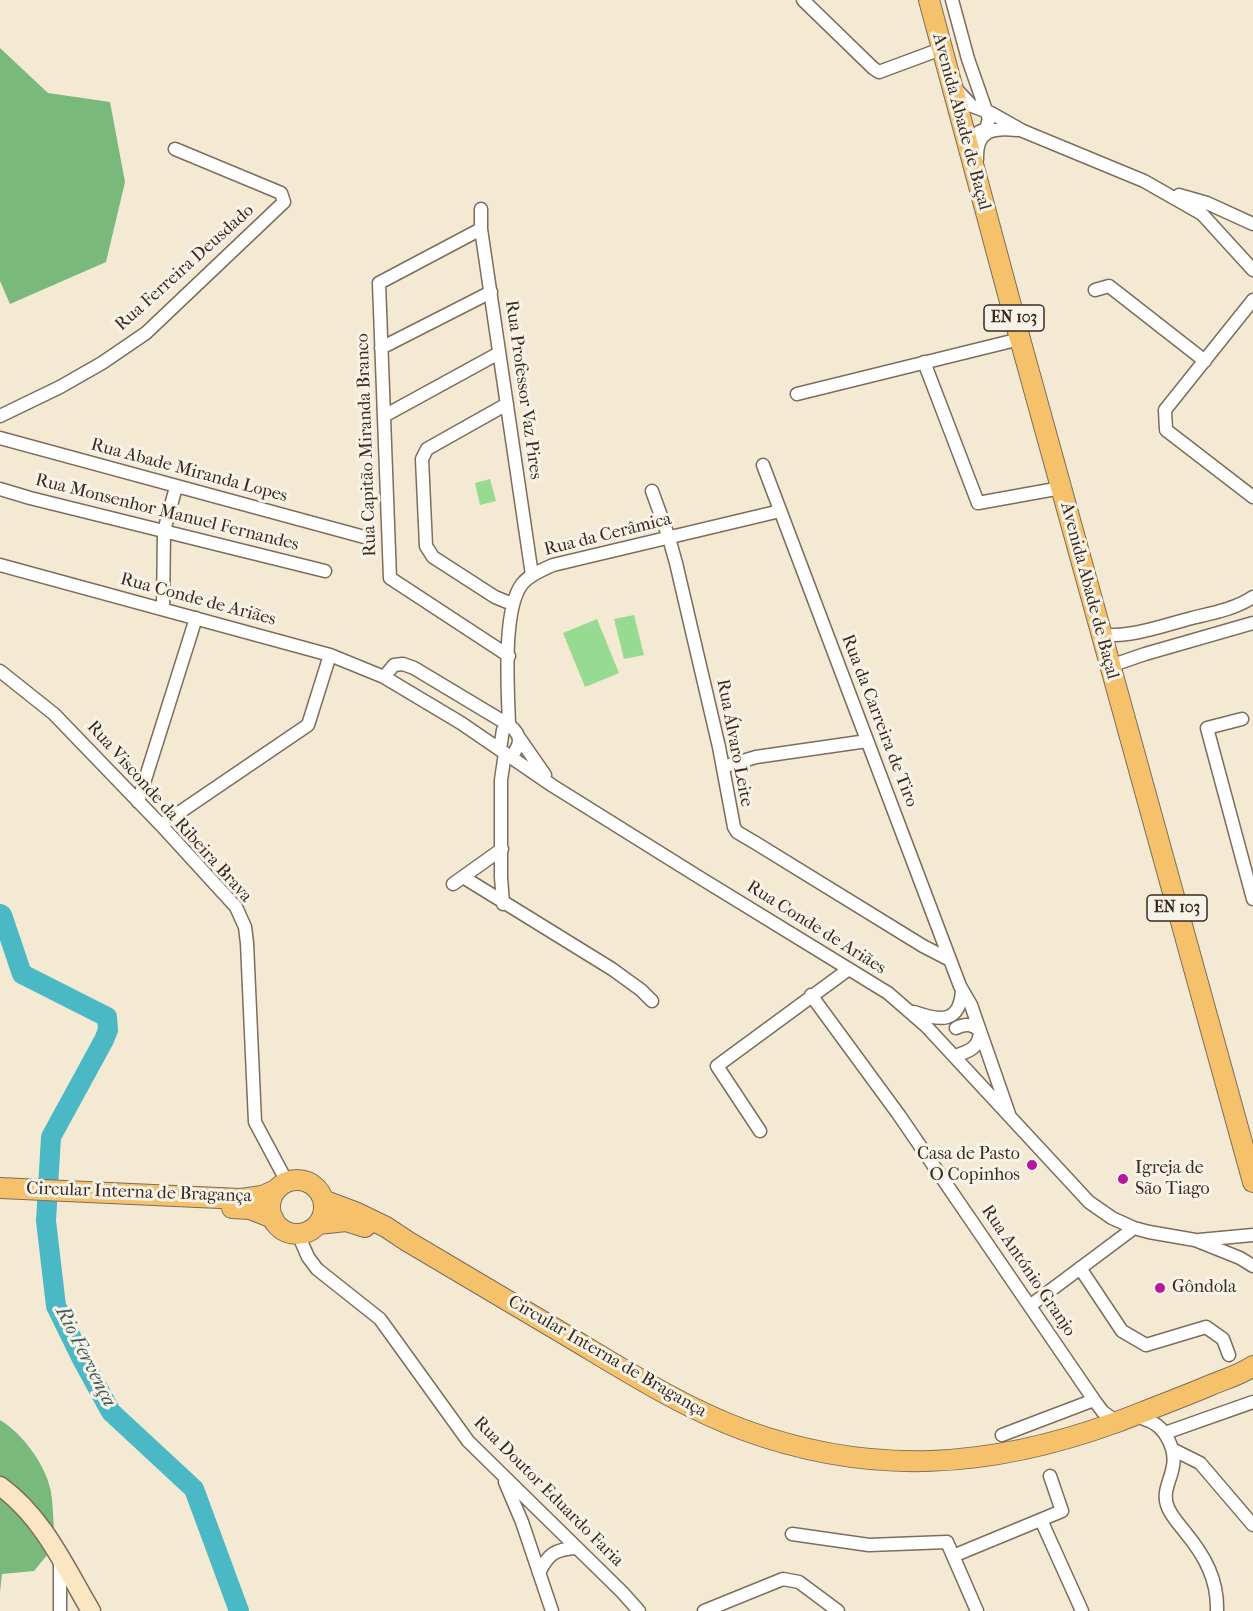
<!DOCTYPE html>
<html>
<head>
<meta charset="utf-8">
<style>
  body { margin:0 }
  canvas { display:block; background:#f4e9d3 }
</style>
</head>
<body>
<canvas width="1253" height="1611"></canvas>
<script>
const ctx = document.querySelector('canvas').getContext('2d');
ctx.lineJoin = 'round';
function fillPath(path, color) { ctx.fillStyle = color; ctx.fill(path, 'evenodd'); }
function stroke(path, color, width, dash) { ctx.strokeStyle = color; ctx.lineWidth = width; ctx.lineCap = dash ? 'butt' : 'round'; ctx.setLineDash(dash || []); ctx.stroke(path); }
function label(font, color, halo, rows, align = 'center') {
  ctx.font = font + ' "IM FELL French Canon",serif'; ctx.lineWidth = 6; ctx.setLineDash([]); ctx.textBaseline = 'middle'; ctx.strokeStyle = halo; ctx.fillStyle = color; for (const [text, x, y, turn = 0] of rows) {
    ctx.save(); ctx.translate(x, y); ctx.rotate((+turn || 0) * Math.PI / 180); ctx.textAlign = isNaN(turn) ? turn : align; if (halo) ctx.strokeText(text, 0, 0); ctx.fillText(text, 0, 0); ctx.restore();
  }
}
const green = new Path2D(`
  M490,479l6,22 -16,4 -5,-22z
  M634,615l10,40 -20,4 -10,-40z
  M597,619l22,54 -34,14 -22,-54z`);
const forest = new Path2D(`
  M0,48l48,45 62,9 15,80 -19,80 -96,42 -10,-23z
  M0,1420c23,14 46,45 51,72 2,12 2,25 3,37l-49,-49 -5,-2z
  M0,1498l21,20 27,36 -14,17 -32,3 -2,18z`);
const river = new Path2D(`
  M0,914l2,1 20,59 85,43 1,13 -4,10 -53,97 -5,84 10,85 27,55 28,51 83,77 45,122`);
const street = new Path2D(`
  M803,0l70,68 6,4 62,-23
  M952,0l16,59 21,60 -3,10 -7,3
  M957,90l15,16 19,7 32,18 121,50 58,33 51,56
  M977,159c-1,-28 15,-32 40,-29
  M1179,195l28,8 46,21
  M481,209v20l51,346
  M481,229l-102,54 11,295 119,78
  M1095,290l14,-4 96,75
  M1253,300l-88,110 1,20 87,67
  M381,348l110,-56
  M924,362l54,141 83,-15
  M797,394l223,-55
  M507,404l-80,45 -5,10 4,87 7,11 62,40 17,7
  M0,416l60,-29 42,-24 44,-30 138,-131 -3,-9 -106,-44
  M384,416l115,-63
  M0,438l368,100
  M763,465l197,521 11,19 38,109
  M0,489l30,9 295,73
  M652,491l17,47 7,25 43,184 15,80 3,5 17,10 169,104 27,14
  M0,565l330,90 54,22 77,46 92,63 149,93 186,114 38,33 163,176 23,16 22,10 15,4 46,8 45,18 13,8
  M163,609l1,-78 12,-44
  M1101,635c32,2 61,-9 91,-17 21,-5 43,-9 61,-21
  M1110,666l35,-12 108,-31
  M0,671l54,43 107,111 75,82 9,20 2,16 8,179 32,60
  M384,677l10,-12 9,-1 11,4 95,57c14,11 12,19 2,32
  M1242,719l-35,9 46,171
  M509,725c-1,-34 -7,-115 13,-141 7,-9 20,-14 31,-19l227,-54
  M520,739l25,36
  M500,749l3,-19 6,-5
  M723,767l33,-10 111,-16
  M138,802l58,-184
  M161,825l147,-100 22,-70
  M463,877l149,92 29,21 11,11
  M453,884l49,-35
  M503,904l-2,-27v-97l4,-27
  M811,995l88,120 195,285 -92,35
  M914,1012c26,9 46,12 48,-22
  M955,1056c15,-5 24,-8 25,-25 -7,-7 -14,-8 -24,-3
  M760,1131l-43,-65 132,-97
  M298,1234l10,23 9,12 63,50 88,122 154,151 17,19
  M1199,1240l54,-5
  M1080,1268l42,63 24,14 60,-18 17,12 6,16
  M1031,1305l103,-77
  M1094,1400l9,12 14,10
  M1144,1419c11,3 19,10 24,20 16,30 -8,44 -1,66 3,10 12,19 18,27 20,24 33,48 32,79
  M1165,1433l88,-31
  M1174,1450l26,13 53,62
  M505,1482l17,40 30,89
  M1041,1520l41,91
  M792,1534l77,11 78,-3 30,69
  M953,1556l109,-45 -12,-35
  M60,1560v51
  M539,1573c9,-19 16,-24 38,-25
  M704,1611l79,-32 16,3 39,29`);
const secondary = new Path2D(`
  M0,1486c43,31 65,81 91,125`);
const primary = new Path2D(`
  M929,0l91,339 233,843
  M270 1207a27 27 0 1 1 54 0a27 27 0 1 1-54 0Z
  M0,1188l241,11 21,-3 14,-6
  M323,1200l32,12 31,15 21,14c54,32 108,64 162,96 57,34 113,70 175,93 128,47 247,38 373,-8 31,-12 63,-24 94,-37 14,-6 29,-10 42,-19
  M232,1208l18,1 23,9
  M318,1224l28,-3 19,6`);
const markers = [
  [1032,1165,6,"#b5179e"],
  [1123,1179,6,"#b5179e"],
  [1160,1288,6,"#b5179e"]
];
const shields = [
  [1014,318,60],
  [1177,908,60]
];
const shieldNames = [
  ["EN 103",1014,318],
  ["EN 103",1177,908]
];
const streetNames = [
  ["Avenida Abade de Baçal",961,122,75],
  ["Rua Ferreira Deusdado",185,268,-42],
  ["Rua Professor Vaz Pires",523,390,82],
  ["Rua Capitão Miranda Branco",367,445,-92],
  ["Rua Abade Miranda Lopes",189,471,15],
  ["Rua Monsenhor Manuel Fernandes",167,513,14],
  ["Rua da Cerâmica",608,535,-14],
  ["Avenida Abade de Baçal",1089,591,75],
  ["Rua Conde de Ariães",198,600,15],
  ["Rua da Carreira de Tiro",879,721,69],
  ["Rua Álvaro Leite",734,743,79],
  ["Rua Visconde da Ribeira Brava",169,812,48],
  ["Rua Conde de Ariães",816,928,32],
  ["Circular Interna de Bragança",139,1193,2],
  ["Rua António Granjo",1028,1271,56],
  ["Circular Interna de Bragança",607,1357,30],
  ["Rua Doutor Eduardo Faria",548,1492,45]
];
const poiNames = [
  ["Casa de Pasto",1020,1155,"right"],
  ["O Copinhos",1020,1176,"right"],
  ["Igreja de",1135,1169],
  ["São Tiago",1135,1190],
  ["Gôndola",1172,1288]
];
const waterNames = [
  ["Rio Fervença",85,1357,63]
];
fillPath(green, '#97da92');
fillPath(forest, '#79ba7c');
stroke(river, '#4bb9c5', 20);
stroke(street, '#7c6d5d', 15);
stroke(secondary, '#7c6d5d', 21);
stroke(primary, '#7c6d5d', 22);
stroke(street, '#fff', 12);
stroke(secondary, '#fbe6c4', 18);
stroke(primary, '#f5c16b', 20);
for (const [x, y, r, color] of markers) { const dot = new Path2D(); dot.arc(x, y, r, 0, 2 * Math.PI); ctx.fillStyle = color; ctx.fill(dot); stroke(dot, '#f7f3e8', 2); }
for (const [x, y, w] of shields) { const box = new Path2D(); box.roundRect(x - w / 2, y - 13, w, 26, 4.5); ctx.fillStyle = '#f7f3e8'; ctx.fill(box); stroke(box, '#3b2a1e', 1.5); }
label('bold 16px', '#3b2a1e', null, shieldNames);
label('18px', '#3b2a1e', '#f7f3e8', streetNames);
label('18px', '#3b2a1e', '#f7f3e8', poiNames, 'left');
label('italic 20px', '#415c58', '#f7f3e8', waterNames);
</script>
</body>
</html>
